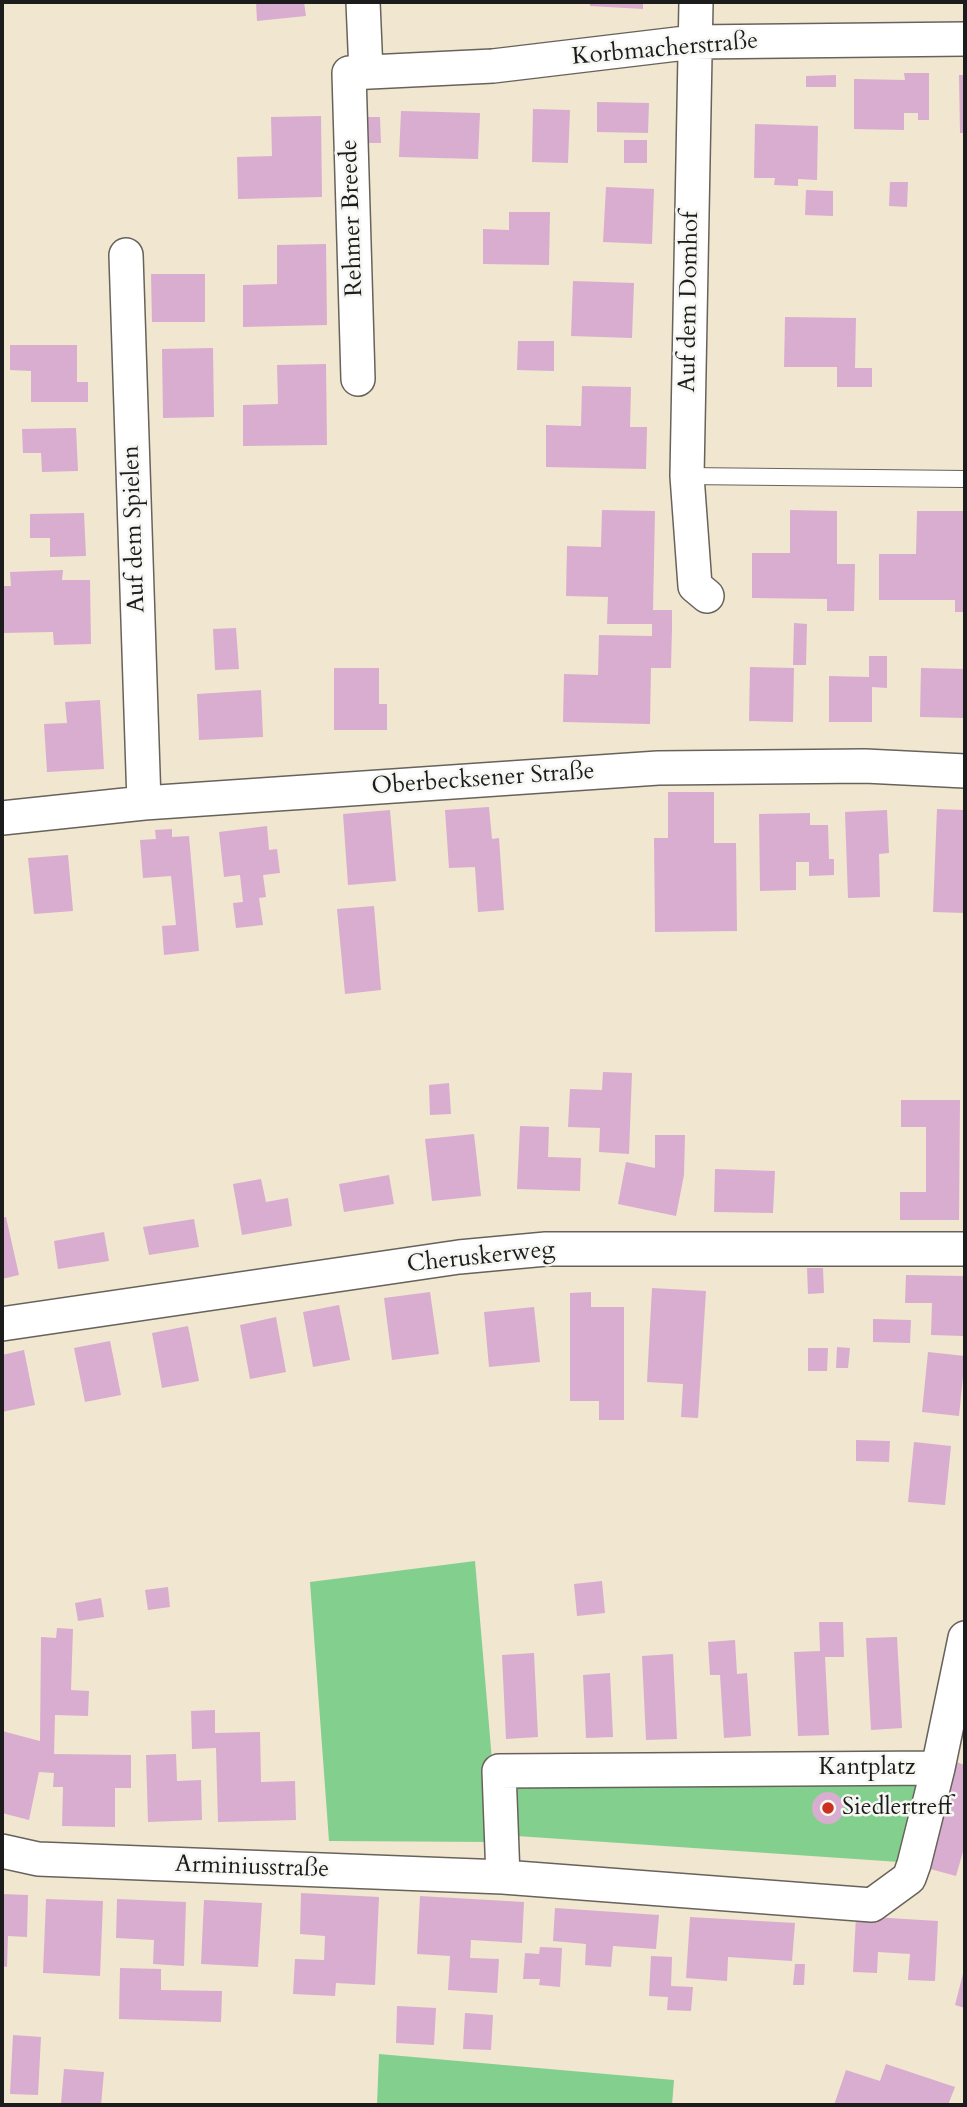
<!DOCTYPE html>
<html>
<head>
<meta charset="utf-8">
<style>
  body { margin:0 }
  #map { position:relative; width:967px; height:2107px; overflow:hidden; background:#f1e6cf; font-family:Cardo,serif }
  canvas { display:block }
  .frame { position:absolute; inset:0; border:4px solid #1c1c1c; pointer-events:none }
</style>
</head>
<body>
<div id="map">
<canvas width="967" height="2107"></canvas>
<div class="frame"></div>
</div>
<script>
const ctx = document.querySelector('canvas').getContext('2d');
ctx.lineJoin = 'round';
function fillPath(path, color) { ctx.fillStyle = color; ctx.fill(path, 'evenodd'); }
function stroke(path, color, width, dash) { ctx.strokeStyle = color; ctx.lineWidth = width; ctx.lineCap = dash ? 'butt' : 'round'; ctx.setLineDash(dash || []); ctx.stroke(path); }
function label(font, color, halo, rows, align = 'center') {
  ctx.font = font + ' Cardo,serif'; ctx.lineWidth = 5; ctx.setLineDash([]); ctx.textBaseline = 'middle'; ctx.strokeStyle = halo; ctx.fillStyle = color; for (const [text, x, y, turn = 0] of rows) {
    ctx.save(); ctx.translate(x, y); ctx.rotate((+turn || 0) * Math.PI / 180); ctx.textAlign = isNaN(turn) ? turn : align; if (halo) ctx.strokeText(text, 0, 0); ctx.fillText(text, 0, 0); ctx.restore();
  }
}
const green = new Path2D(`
  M475,1561l18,211 2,70 -166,-1 -19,-259z
  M937,1768l-23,95 -412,-28 -2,-63z
  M379,2054l295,26 -2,25h-295z`);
const building = new Path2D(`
  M256,2h48l2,14 -49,5z
  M590,2h53v7l-53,-3z
  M904,73h25v47h-11v-7h-14v17l-50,-1v-50l51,1z
  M836,75v12h-30v-11z
  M959,75h6v58h-5z
  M597,102l52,1 -1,30 -51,-1z
  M533,109l37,1 -2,53 -36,-1z
  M401,111l79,2 -2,46 -79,-2z
  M321,116l1,81 -84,2 -1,-42 35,-1 -1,-39z
  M359,117h21l1,26h-22z
  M755,124l63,2 -1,54 -19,-1v7l-24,-1 1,-7h-21z
  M624,140h23v23h-23z
  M890,182h18l-1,25 -18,-1z
  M606,187l48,2 -2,55 -49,-2z
  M806,190l27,1v25l-28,-1z
  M509,212h41l-1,53 -66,-1v-35l26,1z
  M326,244l1,81 -84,2v-42l34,-1v-39z
  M151,274h54v48h-53z
  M573,281l61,2 -2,55 -61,-2z
  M785,317l71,1 -1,50h17v19h-35v-20h-53z
  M518,341h36v30l-37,-1z
  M10,345h67v37h11v20h-57v-31l-21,-1z
  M213,348l1,69 -51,1 -1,-69z
  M326,364l1,81 -84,1v-41l35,-1 -1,-39z
  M582,386l49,1 -1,40h17l-1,42 -100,-2v-42l35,1z
  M76,428l2,43 -36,1 -1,-19h-18l-1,-24z
  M602,510l53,1 -2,99h19v18l-1,40h-20l-1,56 -87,-2 1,-48 34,1 1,-40 53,1v-12h-45l1,-27 -42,-1 1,-50 34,1z
  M790,510l47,1v53h18l-1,47h-27v-12l-75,-1v-45h38z
  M917,511h47l1,101h-10v-12h-76v-46h37z
  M84,513l2,43 -36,1v-19h-20v-24z
  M63,570l-1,10h28l1,64 -37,1 -1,-13 -51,1v-47h9l-1,-14z
  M794,623l13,1 -1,41h-13z
  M236,628l3,41 -24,1 -2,-41z
  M869,656h18v32l-15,-1v35h-43v-46l40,1z
  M750,667l44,1 -1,54 -44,-1z
  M334,668h45v36h8v26h-53z
  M921,668l44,1v49l-45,-1z
  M261,690l2,47 -64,3 -2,-46z
  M100,700l4,69 -57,3 -3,-48 23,-1 -2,-21z
  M668,792h46v51h22l1,88 -82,1 -1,-94h14z
  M489,807l3,32 7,-1 5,72 -26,2 -3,-45 -26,1 -4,-58z
  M937,809l28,1v103l-32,-1z
  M390,810l6,71 -48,4 -5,-71z
  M887,810l2,43 -10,1 1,43 -32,1 -3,-86z
  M810,813v12h18l1,34h5v16l-25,1v-14h-13v28l-36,1 -1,-77z
  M267,826l2,24 8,-1 3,24 -17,2 3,22 -7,1 4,27 -27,3 -3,-25 10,-1 -3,-27 -16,2 -5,-45z
  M172,829v8l17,-1 10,115 -35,4 -2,-29 14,-1 -5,-49 -28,2 -3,-38 16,-1 -1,-9z
  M68,855l5,56 -39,3 -6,-56z
  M374,906l7,84 -36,4 -8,-85z
  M603,1072l29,1 -3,81 -30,-2 1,-24 -32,-1 2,-38 32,1z
  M449,1083l2,31 -21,1 -1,-30z
  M901,1100h59l-1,120h-59v-28h26v-65h-25z
  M520,1126l29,1 -1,30 33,1 -1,33 -63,-2z
  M474,1134l7,62 -49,5 -7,-62z
  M655,1135h30l-1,40 -8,41 -58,-12 8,-42 29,6z
  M715,1169l60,2 -2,42 -59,-1z
  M389,1175l5,29 -50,8 -5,-28z
  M261,1179l5,23 22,-4 4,28 -50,9 -9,-51z
  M6,1217l13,58 -17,4v-61z
  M194,1219l5,28 -50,8 -6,-28z
  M104,1232l5,29 -51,8 -4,-28z
  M807,1268h16l1,25 -16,1z
  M906,1275l59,1 -1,60 -33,-1 1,-32h-27z
  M652,1288l54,3 -8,127 -17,-1 2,-33 -36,-2z
  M430,1292l9,62 -47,6 -8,-62z
  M591,1292v15h33v113h-25v-19h-29v-108z
  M339,1305l11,55 -37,7 -10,-55z
  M534,1307l6,55 -51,5 -5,-55z
  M276,1317l10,55 -36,7 -10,-54z
  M873,1319l38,1 -1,23 -37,-1z
  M188,1326l11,55 -37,7 -10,-55z
  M110,1341l11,54 -36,7 -11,-54z
  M837,1347l13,1 -2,20h-12z
  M808,1348h20l-1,23h-19z
  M24,1350l11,55 -33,7v-57z
  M928,1352l37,4 -6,60 -37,-4z
  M856,1440l34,1 -1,21 -33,-1z
  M914,1442l37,4 -6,59 -37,-3z
  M602,1581l3,32 -28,3 -3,-32z
  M168,1587l2,20 -22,3 -3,-20z
  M101,1598l3,19 -26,4 -3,-18z
  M819,1622h24l1,35h-19l4,78 -31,1 -4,-84 26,-1z
  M57,1628l16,1 -2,61 18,1 -1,25 -33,-1 -1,39 77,1v33h-16v39l-53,-1 1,-39h-10l1,-14 -15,-1 -10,48 -27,-7v-82l38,10 1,-104 15,1z
  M897,1637l5,91 -31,2 -5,-92z
  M735,1640l2,34 10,-1 4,63 -27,2 -4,-63h-10l-2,-33z
  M534,1653l4,84 -32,2 -4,-84z
  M673,1654l4,85 -31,1 -4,-84z
  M610,1673l3,64 -27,1 -3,-63z
  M215,1710v23l45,-1 1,50 34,-1 1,39 -78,2 -2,-74 -24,1 -1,-38z
  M176,1754l1,27 24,-1 1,40 -54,2 -2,-67z
  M953,1761l12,4v84l-1,-1 -8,28 -33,-9z
  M812 1808a16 16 0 1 1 32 0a16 16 0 1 1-32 0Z
  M301,1893l78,4 -4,88 -39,-2 -1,13 -42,-2 2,-35 29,1 1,-24 -25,-2z
  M2,1894l26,1 -1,42 -19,-1 -1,31 -5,-1z
  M420,1896l104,6 -2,41 -51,-3 -1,18 29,1 -2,34 -49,-3 2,-34 -33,-2z
  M46,1899l57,2 -3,75 -57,-3z
  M117,1899l69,3 -2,64 -31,-2 1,-24 -38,-2z
  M204,1900l58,3 -4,64 -57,-3z
  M555,1908l104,7 -3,34 -43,-3 -2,21 -26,-2 1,-21 -33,-3z
  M856,1916l82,5 -3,60 -27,-1 2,-26 -32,-2 -1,21 -24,-1z
  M690,1917l105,6 -3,38 -64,-4 -1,24 -41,-3z
  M540,1947l22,1 -2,39 -21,-2 1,-6h-17l2,-26 14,1z
  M651,1956l21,1 -1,29 22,1 -2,24 -24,-1 1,-13 -19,-1z
  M795,1964h10l-1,21h-11z
  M120,1968l41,1v21l61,1 -1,31 -102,-3z
  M964,1970h1v38l-10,-3z
  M397,2006l39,2 -2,37 -38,-2z
  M465,2013l28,2 -2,35 -28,-1z
  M13,2035l28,2 -3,58 -28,-1z
  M886,2064l69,23 -7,18h-114l12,-35 34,11z
  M64,2069l40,3 -3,33 -40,-2z`);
const lane = new Path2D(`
  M687,476l278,3`);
const street = new Path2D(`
  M363,2l3,70
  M696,2l-9,474 8,110 12,10
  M126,255l18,548
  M358,379l-9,-306 144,-7 201,-24 271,-3
  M2,818l142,-15 514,-35 207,-2 100,5
  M2,1324l457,-67 87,-8h419
  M938,1768l27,-130
  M2,1851l36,8 465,18 369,28 37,-27 5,-14 24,-96 -439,3 4,106`);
const markers = [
  [828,1808,7,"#c8321e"]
];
const streetNames = [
  ["Korbmacherstraße",665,50,-5],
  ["Rehmer Breede",353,218,-92],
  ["Auf dem Domhof",690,302,-89],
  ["Auf dem Spielen",135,529,-92],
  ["Oberbecksener Straße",483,780,-4],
  ["Cheruskerweg",481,1258,-6],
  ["Kantplatz",867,1768],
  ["Arminiusstraße",252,1868,2]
];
const poiNames = [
  ["Siedlertreff",842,1808]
];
fillPath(green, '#83d08e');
fillPath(building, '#d9adcf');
stroke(lane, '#67635b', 18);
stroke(street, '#67635b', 36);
stroke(lane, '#fff', 16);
stroke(street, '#fff', 33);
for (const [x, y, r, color] of markers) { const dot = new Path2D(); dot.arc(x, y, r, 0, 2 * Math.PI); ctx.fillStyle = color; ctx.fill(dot); stroke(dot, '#f6f6f2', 2.5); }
label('24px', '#1c1c1c', '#f6f6f2', streetNames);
label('24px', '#1c1c1c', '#f6f6f2', poiNames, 'left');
</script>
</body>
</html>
